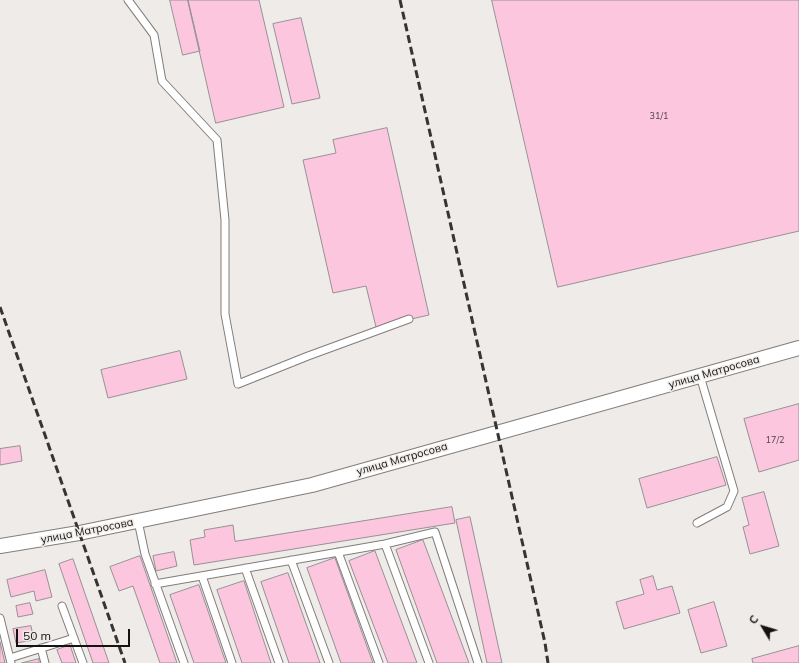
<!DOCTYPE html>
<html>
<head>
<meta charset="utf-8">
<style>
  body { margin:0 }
  #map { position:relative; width:799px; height:663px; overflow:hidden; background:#efebe8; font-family:Mulish,sans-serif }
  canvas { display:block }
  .north { position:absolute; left:743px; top:607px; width:40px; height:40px; -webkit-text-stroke:3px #efebe8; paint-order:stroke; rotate:308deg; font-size:11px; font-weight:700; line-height:16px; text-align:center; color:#141312 }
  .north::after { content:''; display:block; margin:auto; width:14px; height:18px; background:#141312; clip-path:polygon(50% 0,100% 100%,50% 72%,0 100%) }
  .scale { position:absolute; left:16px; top:629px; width:114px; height:18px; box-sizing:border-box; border:2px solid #141312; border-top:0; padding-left:5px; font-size:12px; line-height:14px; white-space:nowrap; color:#141312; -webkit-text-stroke:3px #efebe8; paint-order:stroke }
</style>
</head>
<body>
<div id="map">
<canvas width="799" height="663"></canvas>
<div class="north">С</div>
<div class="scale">50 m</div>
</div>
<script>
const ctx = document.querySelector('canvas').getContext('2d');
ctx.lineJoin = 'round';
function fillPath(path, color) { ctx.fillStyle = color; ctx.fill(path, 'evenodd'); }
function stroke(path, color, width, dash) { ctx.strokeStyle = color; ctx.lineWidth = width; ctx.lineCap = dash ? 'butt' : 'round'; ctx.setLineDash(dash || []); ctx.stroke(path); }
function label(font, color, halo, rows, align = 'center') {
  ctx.font = font + ' Mulish,sans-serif'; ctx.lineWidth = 3; ctx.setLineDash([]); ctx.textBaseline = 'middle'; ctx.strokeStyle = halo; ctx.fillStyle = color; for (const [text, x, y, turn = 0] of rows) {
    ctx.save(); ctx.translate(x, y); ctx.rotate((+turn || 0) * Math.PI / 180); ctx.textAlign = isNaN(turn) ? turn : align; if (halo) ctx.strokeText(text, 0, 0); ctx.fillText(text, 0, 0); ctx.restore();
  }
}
const building = new Path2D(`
  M170,0h18l12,51 -17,4z
  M188,0h71l25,107 -68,16z
  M492,0h307v231l-241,56z
  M301,18l19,80 -28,6 -19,-80z
  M387,128l42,187 -53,12 -10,-41 -33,7 -30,-133 33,-7 -3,-13z
  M180,351l7,28 -79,19 -7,-28z
  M799,404v56l-40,12 -15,-53z
  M20,446l2,15 -22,4v-16z
  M717,457l9,28 -79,23 -8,-29z
  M764,492l15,54 -29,8 -7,-27 6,-2 -7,-27z
  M452,507l3,16 -261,42 -4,-25 15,-3 -1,-7 29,-5 2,16z
  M470,517l32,146h-15l-31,-143z
  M423,540l46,123h-32l-41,-113z
  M375,551l42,112h-29l-39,-102z
  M174,552l3,14 -21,5 -3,-15z
  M140,556l37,107h-17l-27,-77 -14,5 -9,-24z
  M335,558l38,105h-32l-34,-95z
  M73,559l36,104h-16l-34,-99z
  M45,570l7,27 -16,4 -2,-10 -23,6 -4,-17z
  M288,573l32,90h-31l-28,-81z
  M653,576l4,14 15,-4 8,27 -56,16 -8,-27 28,-8 -4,-14z
  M244,581l27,82h-29l-25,-73z
  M199,585l27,78h-32l-24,-68z
  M714,602l13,44 -26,7 -13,-43z
  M30,603l3,11 -15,3 -2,-11z
  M31,626l3,14 -18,3 -3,-14z
  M0,642l5,21h-5z
  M70,645l6,18h-14l-5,-13z
  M799,646v17h-46l-1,-4z
  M39,659v4h-17z`);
const service = new Path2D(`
  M128,0l26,35 8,46 55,59 8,80v94l13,70 70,-28 101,-37
  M138,521l7,33 39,109
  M697,523l30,-16 7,-16 -34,-115
  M385,544l44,119
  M338,552l41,111
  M291,560l38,103
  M245,568l34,95
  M202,576l30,87
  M155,584l230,-40 50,-12 43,131
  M62,606l21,57
  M0,618l11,45
  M41,648l4,15
  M10,658l64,-20`);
const minor = new Path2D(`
  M0,546l79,-13 233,-48 487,-137`);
const rail = new Path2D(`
  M400,0l145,643 3,20
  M0,307l125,356`);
const numberNames = [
  ["31/1",659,116],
  ["17/2",775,440]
];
const streetNames = [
  ["улица Матросова",714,372,-16],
  ["улица Матросова",402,459,-16],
  ["улица Матросова",87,531,-11]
];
fillPath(building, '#fdc6df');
stroke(building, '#969193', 1);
stroke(service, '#817d7a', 9);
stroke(minor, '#817d7a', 16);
stroke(service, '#fff', 7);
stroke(minor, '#fff', 14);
stroke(rail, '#363533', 3, [8, 4]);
label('9px', '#4e4045', null, numberNames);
label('11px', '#141312', '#efebe8', streetNames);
</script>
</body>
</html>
